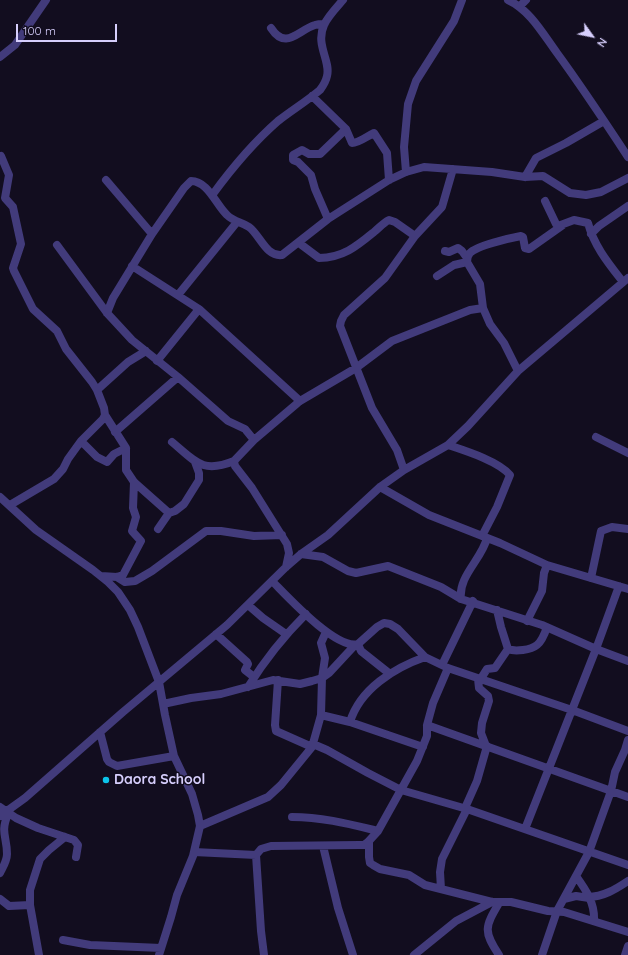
<!DOCTYPE html>
<html>
<head>
<meta charset="utf-8">
<style>
  body { margin:0 }
  #map { position:relative; width:628px; height:955px; overflow:hidden; background:#120d1f; font-family:Quicksand,sans-serif }
  canvas { display:block }
  .north { position:absolute; left:572px; top:16px; width:40px; height:40px; -webkit-text-stroke:3px #120d1f; paint-order:stroke; rotate:123deg; font-size:11px; font-weight:700; line-height:16px; text-align:center; color:#d6cefc }
  .north::after { content:''; display:block; margin:auto; width:14px; height:18px; background:#d6cefc; clip-path:polygon(50% 0,100% 100%,50% 72%,0 100%) }
  .scale { position:absolute; left:16px; top:24px; width:101px; height:18px; box-sizing:border-box; border:2px solid #d6cefc; border-top:0; padding-left:5px; font-size:12px; line-height:14px; white-space:nowrap; color:#d6cefc; -webkit-text-stroke:3px #120d1f; paint-order:stroke }
</style>
</head>
<body>
<div id="map">
<canvas width="628" height="955"></canvas>
<div class="north">N</div>
<div class="scale">100 m</div>
</div>
<script>
const ctx = document.querySelector('canvas').getContext('2d');
ctx.lineJoin = 'round';
function stroke(path, color, width, dash) { ctx.strokeStyle = color; ctx.lineWidth = width; ctx.lineCap = dash ? 'butt' : 'round'; ctx.setLineDash(dash || []); ctx.stroke(path); }
function label(font, color, halo, rows, align = 'center') {
  ctx.font = font + ' Quicksand,sans-serif'; ctx.lineWidth = 3; ctx.setLineDash([]); ctx.textBaseline = 'middle'; ctx.strokeStyle = halo; ctx.fillStyle = color; for (const [text, x, y, turn = 0] of rows) {
    ctx.save(); ctx.translate(x, y); ctx.rotate((+turn || 0) * Math.PI / 180); ctx.textAlign = isNaN(turn) ? turn : align; if (halo) ctx.strokeText(text, 0, 0); ctx.fillText(text, 0, 0); ctx.restore();
  }
}
const minor = new Path2D(`
  M508,0c22,10 35,34 49,53 25,34 48,69 71,104
  M519,7l7,-7
  M271,28c15,23 27,2 44,-3 3,-1 6,-1 9,-1
  M0,57l15,-12 31,-45
  M312,96l34,33 6,14c7,0 15,-7 22,-10l13,20 2,27
  M1,156l8,19 -4,23 8,9 8,37 -8,24 1,3 19,38 24,22 9,18 26,33 5,8 7,18 1,7 -2,4 -22,22 -13,18 -5,10 -9,10 -44,26
  M406,172l-2,-25 4,-43 8,-23 38,-60 8,-21
  M525,177l11,-19 30,-15 38,-22
  M106,180l46,54
  M213,194c19,-26 41,-52 65,-73 14,-11 29,-20 42,-31 3,-4 6,-9 7,-14 4,-15 -12,-31 -3,-51 4,-9 13,-18 19,-25
  M545,201l11,23 2,2 16,-6 14,3c6,23 21,41 35,59
  M328,219l-13,-30 -4,-14 -13,-13 -5,-2v-5l9,-5 7,4h11l26,-25
  M591,234l8,-8 29,-20
  M299,243l20,15c24,0 38,-12 55,-26 5,-4 9,-9 15,-12l6,2 20,14
  M57,245l50,68 25,27 46,37 50,44 17,8 9,11
  M445,251l4,1 9,-4 4,3 5,7
  M132,266l67,43 101,92
  M437,276l17,-11 13,-3
  M178,295l59,-73
  M107,313l6,-15 39,-64 32,-46 7,-7c17,0 25,24 36,34 7,7 15,7 22,12 11,8 17,30 33,28l46,-36 61,-39 17,-8 18,-5 68,5 33,5 18,-1 27,17 16,2 15,-3 27,-14
  M157,361l42,-52
  M518,371l-14,-28 -14,-19 -7,-16 -3,-24 -13,-22c0,-3 0,-6 3,-9 6,-7 40,-15 51,-17l2,1 2,11 4,1 34,-24
  M97,390l31,-28 18,-11
  M105,415l21,33v22l8,12 35,31
  M115,432l63,-55
  M596,437l32,16
  M81,441l16,16 10,5 7,-8 12,-6
  M172,442c23,19 30,32 62,19
  M448,445c18,6 50,16 62,30l-13,32 -15,29
  M404,470l-7,-20 -25,-42 -32,-82 1,-5 3,-6 41,-37 30,-42 27,-29 11,-38
  M380,487l49,28 71,28 47,22 81,24
  M0,497l36,33 57,40 15,12 10,10 12,18 8,17 21,55 6,33 9,41 18,38 6,21 2,11 -7,30 -16,39 -6,22 -12,38
  M158,529l11,-16 6,-2 9,-7 15,-24v-7l-4,-11
  M301,554l22,3 25,14 8,2 32,-7 53,21 20,12 81,26 54,24 32,12
  M286,567l3,-14 -2,-9 -35,-56 -17,-22 -1,-5 20,-21 46,-39 56,-33 36,-27 78,-31 13,-2
  M101,576l16,1 6,-2 18,-34 -9,-10 4,-14 -3,-9 1,-26
  M117,577l8,5 10,-1 17,-10 54,-40h15l33,5 28,-1
  M591,578l10,-47 11,-4 16,2
  M272,581c15,15 64,69 86,63l19,-17 7,-4 6,1 8,5 27,28 23,11 124,42 56,21
  M461,599c-3,-23 21,-40 26,-61
  M248,605l15,13 23,16
  M497,610l4,17 7,22
  M527,621l15,-30 2,-18 3,-8
  M216,634l31,28 1,2 -3,6 9,7
  M358,644l3,7 29,23
  M442,665l31,-64
  M478,679l1,9 9,8 1,5 -7,22 -1,10 5,13
  M278,680l-3,45 1,6 36,16
  M480,680l7,-11 8,-1 13,-19c7,3 23,1 29,-4 5,-4 8,-12 10,-18
  M248,687c18,-29 34,-49 58,-73
  M163,704l28,-6 30,-4 52,-14 27,4 12,-3 10,-3 7,-5 26,-28
  M321,715l29,7 73,25
  M350,722c10,-33 44,-54 75,-65
  M427,725l201,72
  M100,732l7,27 2,3 8,4 57,-10
  M313,744l14,6 41,23 33,17 66,19 161,56
  M0,807l16,11 22,10 36,12 4,5 -2,12
  M465,808l12,-27 10,-35
  M0,816l25,-18 98,-86 104,-87 59,-58 15,-13 27,-19 52,-48 24,-17 44,-25 20,-19 50,-55 110,-93
  M292,817c30,0 57,7 86,14
  M200,826l68,-29 13,-12 31,-38 9,-32 1,-37 3,-20 -4,-15 5,-11
  M525,829l71,-180 23,-63
  M369,841v16l1,6 3,2 7,4 29,6 16,10 67,17h19l37,9 16,1 64,20
  M323,846l15,62 15,47
  M194,852l62,3
  M0,873c3,-6 7,-12 7,-19 0,-18 -7,-21 1,-40
  M576,876c10,14 19,27 18,45
  M441,889l-1,-17 2,-13 25,-50
  M588,897c15,0 28,-8 40,-16
  M0,899l9,7 21,-1
  M564,899l12,-3 13,2
  M63,940l27,5 71,3
  M39,955l-9,-50v-15l10,-31 9,-9 16,-13
  M264,955l-3,-24 -5,-76 5,-6 10,-3 88,-1h5l4,-3 10,-11 39,-70 10,-25v-11l6,-22 15,-35
  M414,955l42,-34 36,-19
  M499,955c-16,-24 -14,-28 0,-52
  M542,955l15,-44 32,-59 22,-61 4,-19 10,-22 3,-10
  M625,955l3,-9`);
const markers = [
  [106,780,4,"#0cc4ea"]
];
const poiNames = [
  ["Daora School",114,780]
];
stroke(minor, '#423b7b', 8);
for (const [x, y, r, color] of markers) { const dot = new Path2D(); dot.arc(x, y, r, 0, 2 * Math.PI); ctx.fillStyle = color; ctx.fill(dot); stroke(dot, '#120d1f', 1.5); }
label('bold 14px', '#d6cefc', '#120d1f', poiNames, 'left');
</script>
</body>
</html>
